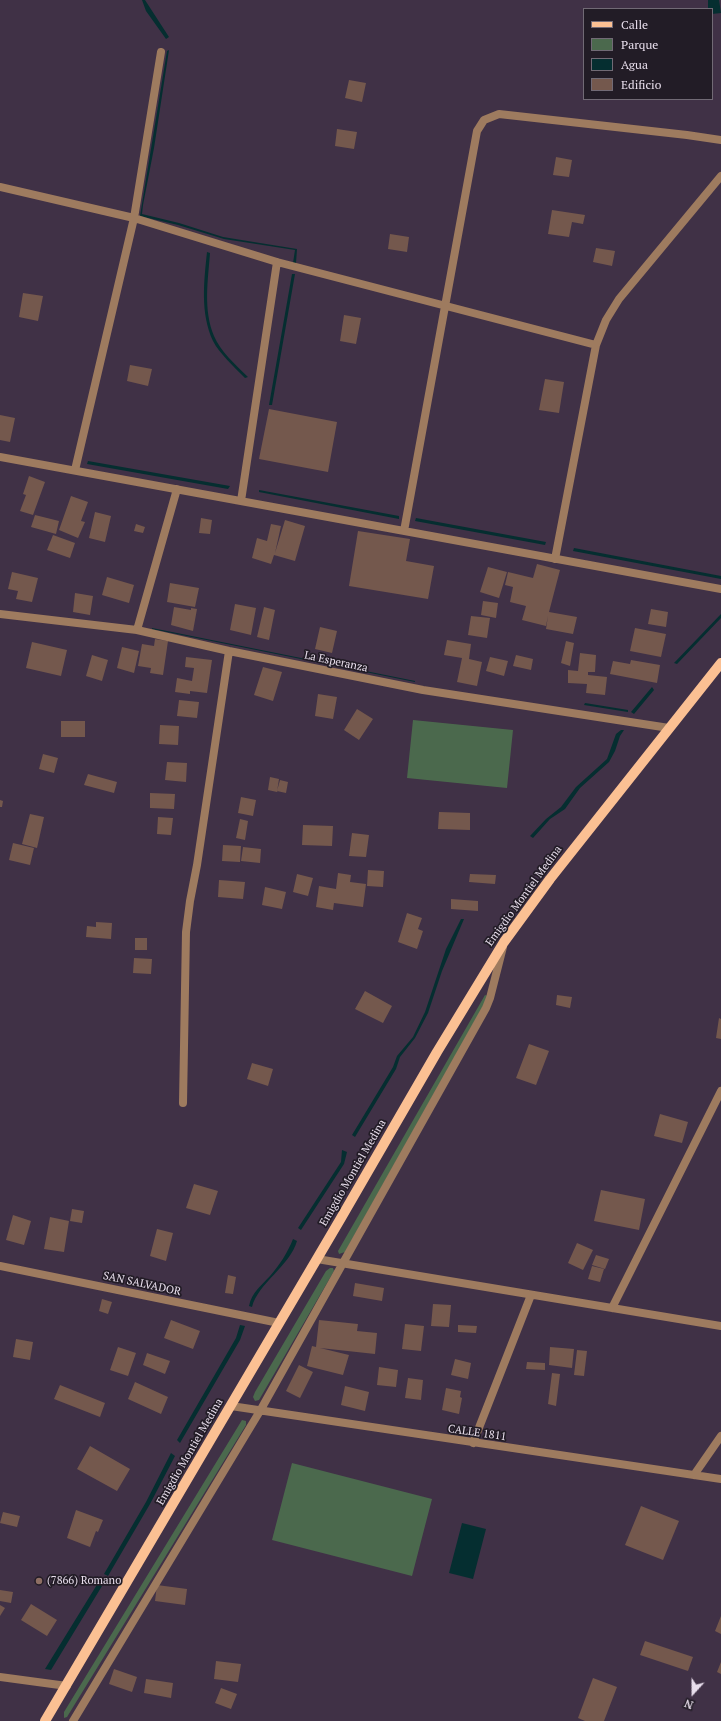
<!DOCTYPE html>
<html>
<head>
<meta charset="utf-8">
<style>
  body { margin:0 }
  #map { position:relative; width:721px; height:1721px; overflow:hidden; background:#403146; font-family:"PT Serif",serif }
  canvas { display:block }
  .legend { position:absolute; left:583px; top:8px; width:130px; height:92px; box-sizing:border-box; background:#221c26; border:1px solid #716a75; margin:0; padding:5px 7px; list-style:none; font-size:12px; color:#e8deec }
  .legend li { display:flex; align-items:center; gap:8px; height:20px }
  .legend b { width:20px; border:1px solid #716a75 }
  .north { position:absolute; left:673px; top:1673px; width:40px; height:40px; -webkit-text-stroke:3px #221c26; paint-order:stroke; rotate:201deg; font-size:11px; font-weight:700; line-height:16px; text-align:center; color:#e8deec }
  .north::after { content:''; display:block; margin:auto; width:14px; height:18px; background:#e8deec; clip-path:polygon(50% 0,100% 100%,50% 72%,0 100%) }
</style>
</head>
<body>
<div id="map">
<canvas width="721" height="1721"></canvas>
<ul class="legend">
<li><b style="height:5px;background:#fbc093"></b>Calle</li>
<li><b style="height:11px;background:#4b694d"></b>Parque</li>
<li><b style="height:11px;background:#052e30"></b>Agua</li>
<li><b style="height:11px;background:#74584d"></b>Edificio</li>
</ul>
<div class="north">N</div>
</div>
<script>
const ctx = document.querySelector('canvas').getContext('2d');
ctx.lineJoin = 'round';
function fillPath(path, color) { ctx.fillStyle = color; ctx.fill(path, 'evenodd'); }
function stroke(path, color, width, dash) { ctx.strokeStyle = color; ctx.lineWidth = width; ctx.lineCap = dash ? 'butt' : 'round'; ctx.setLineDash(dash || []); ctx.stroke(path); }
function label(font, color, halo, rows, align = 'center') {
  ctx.font = font + ' "PT Serif",serif'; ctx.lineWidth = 3.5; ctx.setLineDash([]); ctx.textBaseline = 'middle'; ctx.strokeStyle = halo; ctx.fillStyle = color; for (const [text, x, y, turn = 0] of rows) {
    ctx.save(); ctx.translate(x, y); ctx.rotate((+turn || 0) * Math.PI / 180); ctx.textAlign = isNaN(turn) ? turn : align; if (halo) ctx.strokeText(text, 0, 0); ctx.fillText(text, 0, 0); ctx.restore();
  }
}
const green = new Path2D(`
  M413,720l100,10 -6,58 -100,-10z
  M485,995l3,1 -1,3 -142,253 -6,2 -1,-3z
  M330,1268h3l1,3 -75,129 -4,1 -2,-4 2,-5 71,-121z
  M242,1420l4,1v4l-179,292 -3,1v-6z
  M292,1463l140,36 -20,77 -140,-36z`);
const water = new Path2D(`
  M142,0h3l24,37 -3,2 -20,-28z
  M708,0h11l2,13 -9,1v-5h-4z
  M169,50l-15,98 -11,57 -1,9 37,9 44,14 74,12 -1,14h-3l2,-13 -71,-11 -46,-14 -38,-9 27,-165z
  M207,252l3,1c-2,27 -7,57 4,83 6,15 22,29 34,41l-3,1c-10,-10 -26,-25 -32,-37 -13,-28 -9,-60 -6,-89z
  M292,274h3l-23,131h-3z
  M88,461l142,25 -2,3 -141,-25z
  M259,490l140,26v3l-140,-27z
  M416,518l130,24 -1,3 -130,-24z
  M574,548l147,28v3l-148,-28z
  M721,614v4l-44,46 -3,-1z
  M152,628l263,53v1l-263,-53z
  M652,687l2,3 -20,24 -3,-2z
  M585,703l43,7v2l-44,-7z
  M621,730h3l-4,6 -5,15 -6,11 -29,26 -15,21 -15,10 -17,19 -3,-2 16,-17 15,-12 15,-20 31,-28 9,-25z
  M461,919h3l-22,52 -14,42 -13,25 -15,19 -4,12 -41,68 -3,-2 41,-68 4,-11 16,-19 12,-25 21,-63z
  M342,1150l5,2 -3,12 -43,66 -3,-2 43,-66z
  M293,1239l4,2c-7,25 -39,42 -45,66l-3,-1c3,-14 12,-20 21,-30 9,-10 18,-24 23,-37z
  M240,1325l5,1 -5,14 -60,103 -3,-3 59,-102z
  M171,1453l4,3 -25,48 -42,72 -4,-2 42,-72z
  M462,1523l24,6 -13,50 -24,-6z
  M98,1583l4,3 -51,84 -6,-1z`);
const building = new Path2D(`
  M349,80l17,3 -4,19 -17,-4z
  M337,129l20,3 -3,17 -19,-3z
  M556,157l16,3 -3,17 -16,-2z
  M552,210l33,5 -2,9 -11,-2 -3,15 -21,-3z
  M390,234l19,3 -2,15 -19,-3z
  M596,248l19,3 -3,15 -19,-4z
  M23,293l20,3 -5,25 -19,-4z
  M344,315l17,3 -5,26 -16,-3z
  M130,365l22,4 -4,17 -21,-5z
  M545,379l19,3 -5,31 -20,-3z
  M269,409l68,13 -9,50 -69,-13z
  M0,415l15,3 -5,24 -10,-2z
  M29,476l16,6 -12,33 -13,-4 6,-16 -3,-1z
  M71,496l17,6 -7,19 4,1 -7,16 -19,-8z
  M95,512l16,4 -6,26 -16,-4z
  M35,515l24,6 -3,13 -25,-7z
  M201,518l11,2 -2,14 -11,-1z
  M285,520l20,6 -10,35 -21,-6 -3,9 -19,-6 5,-20 10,3 4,-17 10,2 -6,27z
  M136,524l9,3 -2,6 -9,-2z
  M358,531l52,8 -4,22 28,5 -6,33 -79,-13z
  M53,535l22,8 -5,15 -23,-8z
  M537,564l23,6 -11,42 28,5 -4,17 -27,-5 2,-13 -2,10 -24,-6 4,-14 -16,-4 3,-15 -8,-2 3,-13 25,6z
  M488,567l19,5 -8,26 -19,-6z
  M12,572l26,6 -6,24 -16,-3 2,-8 -10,-2z
  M107,577l27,8 -5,18 -27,-8z
  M170,583l29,5 -4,19 -28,-5z
  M75,593l18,3 -3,19 -17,-3z
  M483,601l15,2 -2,15 -15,-3z
  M235,604l21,4 -5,27 -21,-5z
  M174,607l17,3v-2l6,1 -4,22 -22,-6z
  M264,607l11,3 -6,30 -12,-3z
  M651,609l17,3 -2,15 -18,-3z
  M471,616l19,2 -3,20 -19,-3z
  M320,627l17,4 -5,22 -17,-4z
  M635,628l31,6 -5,23 -31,-6z
  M155,639l13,2 -5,34 -13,-2 1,-5 -13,-2 4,-22 12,2z
  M447,640l24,4 -2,15 13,3 -5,24 -20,-4 5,-24 -18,-3z
  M566,641l8,2 -4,23 -9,-3z
  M32,642l35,8 -6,26 -35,-8z
  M122,647l17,4 -5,22 -17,-5z
  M580,653l16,2 -1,17h-7v3l19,2 -2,18 -19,-2 1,-9 -19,-1v-13l10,1z
  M92,655l16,5 -6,21 -16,-5z
  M516,655l17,4 -2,11 -18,-4z
  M186,657l26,3 -5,33 -17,-2v3l-15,-2 2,-14 15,3 2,-13 -9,-1z
  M490,657l18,4 -4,15 -18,-5z
  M631,660l29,5 -3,18 -47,-9 3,-13 17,3z
  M263,667l19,5 -9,29 -19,-6z
  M318,694l19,3 -4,22 -18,-3z
  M179,700l20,2 -2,16 -20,-2z
  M357,709l16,10 -14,21 -15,-10z
  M61,721h24v16h-24z
  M160,725l19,1 -1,19 -19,-1z
  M43,754l15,4 -4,15 -15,-4z
  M167,762l20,1 -1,19 -21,-2z
  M88,774l29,8 -3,11 -30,-8z
  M270,777l9,2 -2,13 -9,-2z
  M280,780l8,2 -2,11 -9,-2z
  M150,793l25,1 -1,15 -24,-1z
  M241,797l15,3 -3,16 -15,-3z
  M0,800l3,1 -1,6h-2z
  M439,812l31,1v17l-32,-1z
  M30,814l14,3 -7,31 -15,-4z
  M158,817l15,1 -2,17 -14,-1z
  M240,819l8,2 -3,19 -9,-2z
  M303,825l30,1 -1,20 -30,-1z
  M352,833l17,2 -3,22 -17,-1z
  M13,843l21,5 -4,17 -21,-5z
  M223,845l18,1 -1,16 -18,-1z
  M243,847l18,2 -1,14 -19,-2z
  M368,870l16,1 -1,16 -16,-1z
  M338,873l13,2 -1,7 16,2 -3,23 -29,-4 -1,7 -17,-3 3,-21 17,3z
  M297,874l16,4 -5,18 -15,-4z
  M470,874l26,1 -1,9 -26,-2z
  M219,880l26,2 -2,17 -25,-2z
  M265,887l21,5 -4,17 -20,-4z
  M451,899l27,2v10l-27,-2z
  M407,913l15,5 -4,11 5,2 -6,18 -19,-7z
  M96,922l16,1 -1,16 -25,-2 1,-11 9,1z
  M135,938h12v12h-12z
  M134,958l18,1 -1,15 -18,-1z
  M365,991l27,15 -9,17 -28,-14z
  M557,995l15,2 -2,11 -14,-3z
  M719,1018l2,1v20l-5,-1z
  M529,1044l20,7 -13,34 -20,-7z
  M252,1063l21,6 -5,17 -21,-7z
  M660,1114l28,8 -6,21 -28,-7z
  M194,1184l24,7 -8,24 -24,-7z
  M601,1190l44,9 -6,31 -45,-9z
  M72,1209l12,2 -2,12 -12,-2z
  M13,1215l18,6 -7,24 -18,-5z
  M50,1217l19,4 -5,31 -20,-3z
  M157,1229l16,4 -7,28 -16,-5z
  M577,1243l16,7 -10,20 -15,-7z
  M596,1255l13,4 -4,10 -13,-4z
  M592,1266l12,3 -4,13 -12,-3z
  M228,1275l8,2 -3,17 -8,-1z
  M355,1283l29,5 -2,13 -29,-5z
  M102,1299l10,3 -4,12 -9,-3z
  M433,1304l18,1 -2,22 -18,-1z
  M171,1320l29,11 -7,18 -29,-11z
  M319,1320l39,4 -1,7 20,2 -2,21 -55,-6 29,7 -6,20 -36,-9 5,-20 4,1z
  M405,1324l19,2 -3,25 -19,-2z
  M458,1325l19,1 -1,7 -18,-1z
  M16,1339l17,3 -3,18 -17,-3z
  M118,1347l18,6 -8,23 -18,-6z
  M550,1347l24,2 -2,19 -23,-3z
  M577,1350l10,1 -3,25 -10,-1z
  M147,1353l23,8 -5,13 -22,-9z
  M455,1359l16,4 -3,16 -17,-4z
  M527,1362l18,1v7l-19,-1z
  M299,1365l14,7 -13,26 -14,-7z
  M379,1367l19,3 -2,17 -19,-2z
  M552,1373l8,1 -4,32 -8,-2z
  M408,1378l15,2 -2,20 -16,-2z
  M135,1382l33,15 -7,17 -33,-15z
  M60,1385l45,18 -5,14 -46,-18z
  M345,1386l24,6 -4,19 -24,-6z
  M446,1388l15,3 -1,6 2,1 -3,16 -17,-4z
  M90,1446l40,23 -13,22 -40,-22z
  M641,1506l38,15 -16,39 -38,-15z
  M76,1510l27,10 -5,12 -2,-1 -6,16 -23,-9z
  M3,1512l17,4 -3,11 -17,-4z
  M157,1585l30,4 -2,16 -30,-4z
  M0,1590l13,2 -2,11 -11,-2z
  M31,1604l26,16 -10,16 -26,-16z
  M0,1605l5,3 -5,8z
  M721,1616v18l-6,-3z
  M645,1641l48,16 -5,14 -48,-16z
  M216,1661l25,3 -3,18 -24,-3z
  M721,1662v12l-4,-2z
  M114,1669l23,8 -5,15 -23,-8z
  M593,1678l24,9 -13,34h-19l-7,-3z
  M146,1679l27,4 -2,15 -27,-5z
  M221,1688l16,6 -6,15 -16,-6z`);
const minor = new Path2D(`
  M0,187l134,31 143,44 319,83
  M0,457l721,132
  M75,470l59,-252 27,-166
  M241,501l36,-239
  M404,531l73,-400 7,-11 15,-6 188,21 34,5
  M555,559l41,-214 10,-25 13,-21 102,-123
  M0,614l137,16 92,21 194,39 246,38
  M137,630l40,-141
  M183,1103l3,-171 4,-31 7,-36 32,-214
  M317,1259l404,67
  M0,1266l279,57
  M612,1308l109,-217
  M231,1406l490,73
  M473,1443l58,-148
  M694,1475l27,-39
  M0,1677l67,9
  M73,1721l187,-310 226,-403 4,-10 13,-51`);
const primary = new Path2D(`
  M45,1721l296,-503 96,-166 67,-110 46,-63 171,-216`);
const markers = [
  [39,1581,4,"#8d6e63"]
];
const streetNames = [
  ["La Esperanza",336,662,12],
  ["Emigdio Montiel Medina",524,896,-54],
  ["Emigdio Montiel Medina",353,1173,-60],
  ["SAN SALVADOR",142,1284,12],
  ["CALLE 1811",477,1433,8],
  ["Emigdio Montiel Medina",190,1452,-60]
];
const poiNames = [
  ["(7866) Romano",47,1581]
];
fillPath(green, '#4b694d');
fillPath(water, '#052e30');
fillPath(building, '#74584d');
stroke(minor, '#9e7b5f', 8);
stroke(primary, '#fbc093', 10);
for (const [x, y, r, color] of markers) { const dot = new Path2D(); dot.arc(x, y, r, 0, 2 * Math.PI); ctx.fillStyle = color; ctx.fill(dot); stroke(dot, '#221c26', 1.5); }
label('11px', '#e8deec', '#221c26', streetNames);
label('11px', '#e8deec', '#221c26', poiNames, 'left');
</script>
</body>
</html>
